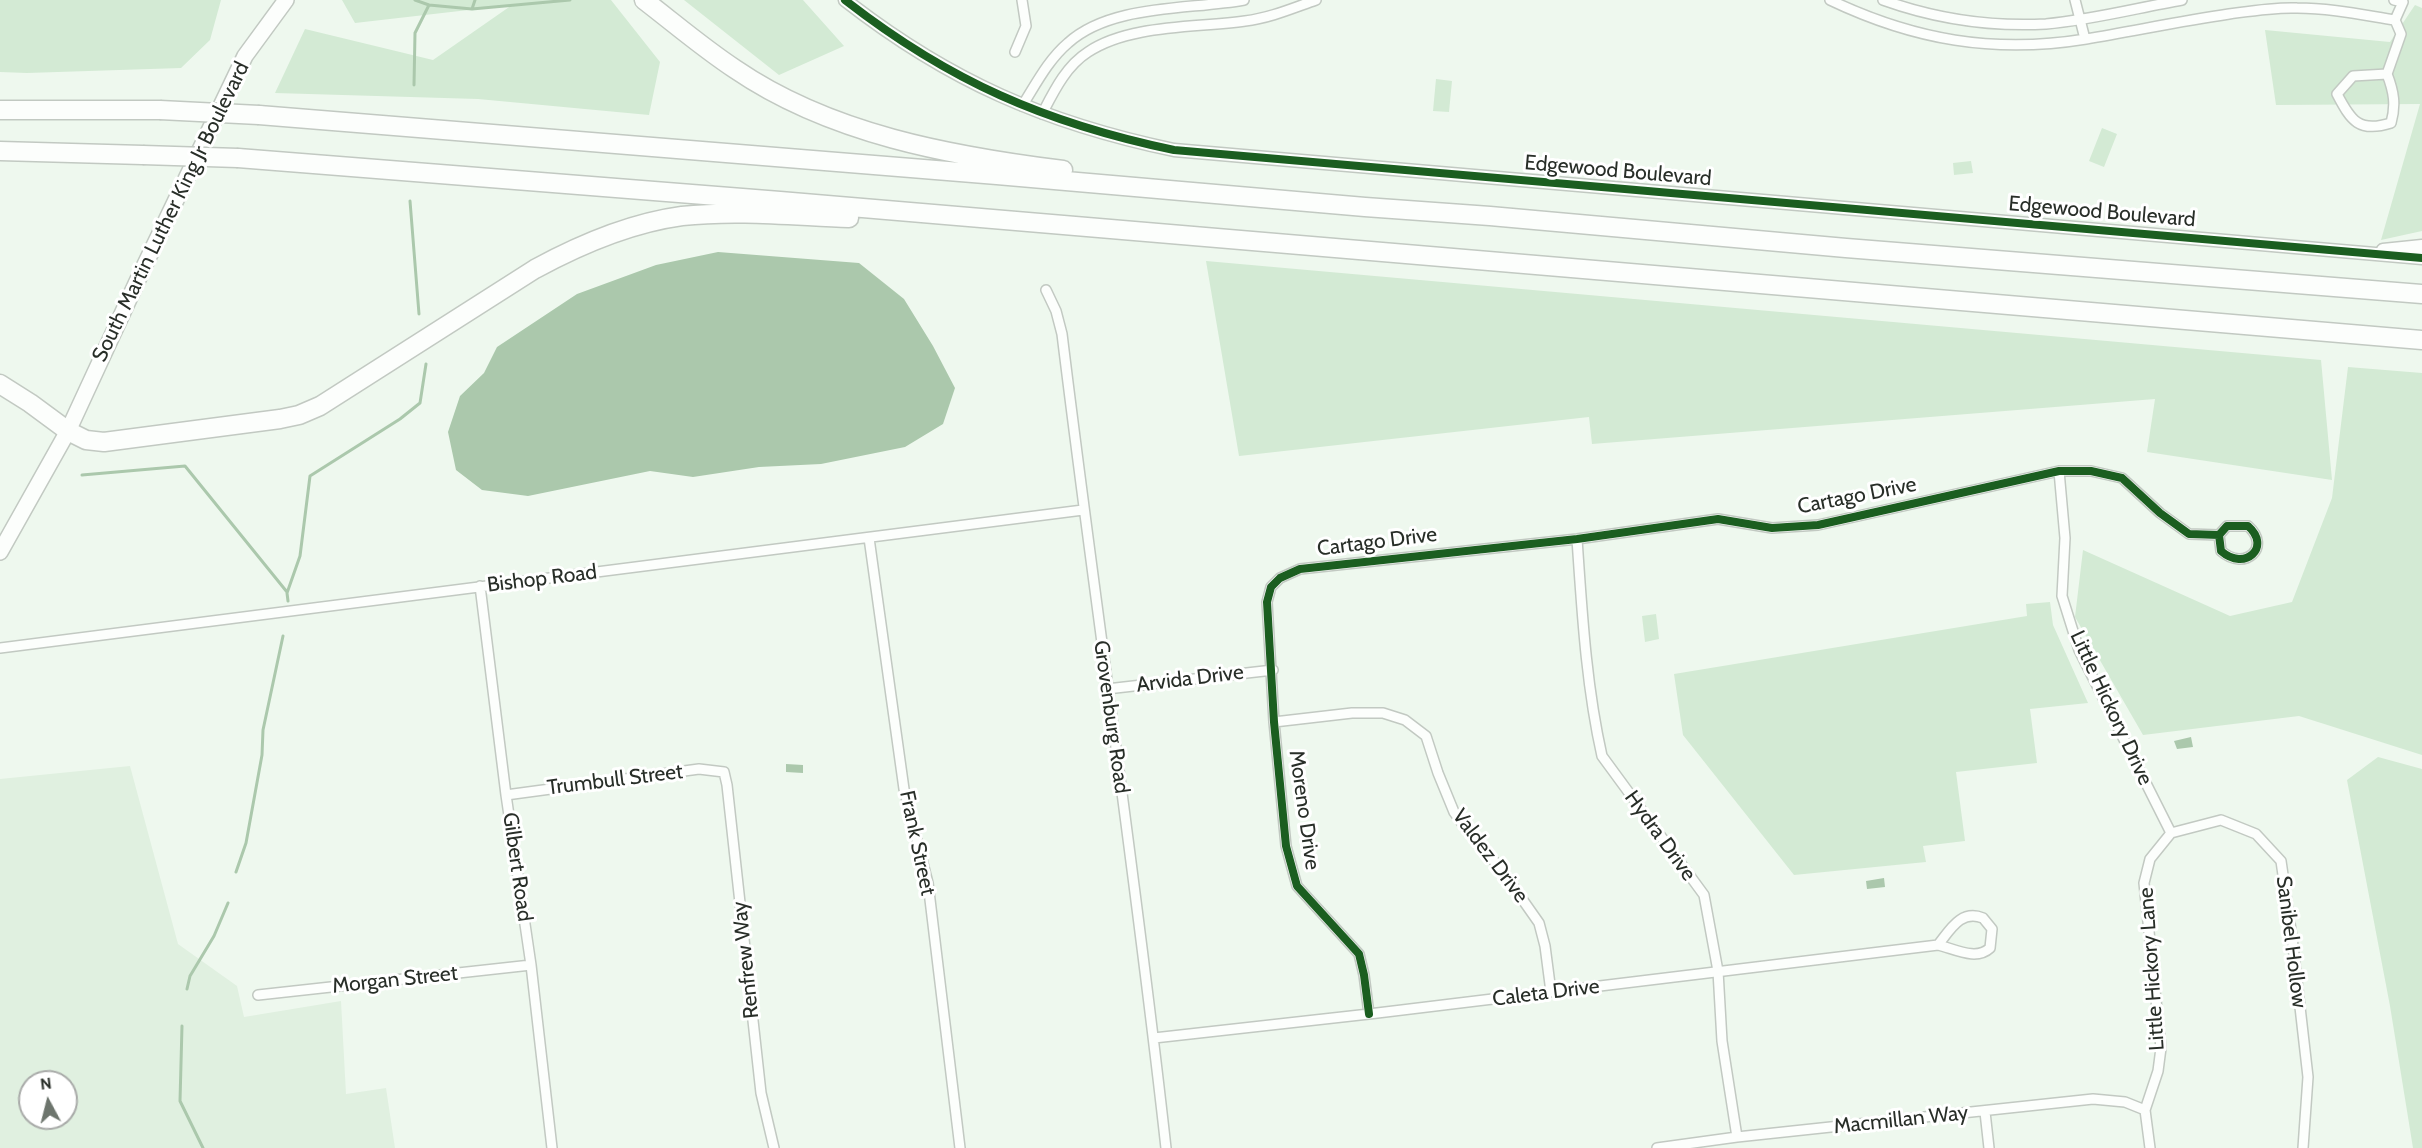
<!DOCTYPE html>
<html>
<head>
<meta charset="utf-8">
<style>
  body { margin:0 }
  #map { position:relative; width:2422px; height:1148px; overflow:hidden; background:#eef8ee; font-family:Cabin,sans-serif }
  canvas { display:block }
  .north { position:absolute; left:18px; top:1070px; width:60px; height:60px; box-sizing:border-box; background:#fff; border:2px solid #a9aba9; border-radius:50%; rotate:353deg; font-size:16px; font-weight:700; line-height:24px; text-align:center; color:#282e28 }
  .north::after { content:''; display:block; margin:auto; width:21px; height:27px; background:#6d756d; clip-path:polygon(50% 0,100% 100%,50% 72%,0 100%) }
</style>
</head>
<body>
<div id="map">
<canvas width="2422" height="1148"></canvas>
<div class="north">N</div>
</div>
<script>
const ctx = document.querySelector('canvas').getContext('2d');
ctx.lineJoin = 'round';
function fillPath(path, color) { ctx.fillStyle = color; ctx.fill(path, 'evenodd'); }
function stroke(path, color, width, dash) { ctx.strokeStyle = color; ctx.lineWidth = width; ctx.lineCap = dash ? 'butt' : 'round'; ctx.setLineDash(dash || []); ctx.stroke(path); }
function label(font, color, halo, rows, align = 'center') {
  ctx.font = font + ' Cabin,sans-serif'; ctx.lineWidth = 6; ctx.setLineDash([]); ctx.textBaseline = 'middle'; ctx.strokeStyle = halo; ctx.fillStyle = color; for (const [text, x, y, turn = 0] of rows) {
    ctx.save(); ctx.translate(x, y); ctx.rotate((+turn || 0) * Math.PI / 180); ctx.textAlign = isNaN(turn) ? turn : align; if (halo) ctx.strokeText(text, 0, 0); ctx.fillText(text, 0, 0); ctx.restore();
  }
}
const built = new Path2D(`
  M130,766l48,178 59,42 7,31 97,-16 5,93 40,-6 9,60h-395v-369zM30,1082h36v36h-36z`);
const green = new Path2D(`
  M0,0h221l-11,40 -29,28 -154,5 -27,-1z
  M342,0h269l49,62 -11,53 -171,-16 -203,-6 30,-64 128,31 79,-55 -157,18z
  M684,0h119l41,46 -65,29z
  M2415,5l7,3v223l-41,9 39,-136 -144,1 -11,-75 125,12z
  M1436,79l16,2 -3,31 -16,-1z
  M2102,128l15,6 -13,33 -15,-6z
  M1971,161l2,12 -19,2 -1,-12z
  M1206,261l1115,99 11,120 -185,-28 8,-53 -563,45 -3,-27 -350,39z
  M2348,367l74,6v382l-123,-39 -156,19 -68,-118 8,-67 147,66 62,-14 40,-104z
  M2050,602l3,23 35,78 -58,6 7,54 -81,9 9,69 -42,5 3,16 -132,13 -111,-140 -9,-61 353,-58 -1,-12z
  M1656,614l3,25 -14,3 -3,-26z
  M2378,757l44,12v379h-9l-23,-142 -43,-226z`);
const water = new Path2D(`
  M718,252l141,11 45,36 29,47 22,42 -12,36 -38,23 -84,17 -62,3 -66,10 -43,-6 -122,25 -46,-6 -26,-20 -8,-38 12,-36 24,-23 13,-26 80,-53 79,-29z
  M2191,737l2,10 -16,2 -3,-8z
  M786,764l17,1v8l-17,-1z
  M1884,878l1,9 -18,2 -1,-8z`);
const stream = new Path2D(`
  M429,5l43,4 98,-9
  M472,9l3,-9
  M414,85l1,-52 14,-28 -14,-5
  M410,201l9,113
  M82,475l103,-9 102,126
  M288,601l-1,-8 13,-37 10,-80 90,-57 20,-16 6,-39
  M236,872l10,-29 16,-88 1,-25 20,-94
  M187,989l3,-13 24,-40 14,-33
  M182,1026l-2,75 23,47`);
const minor = new Path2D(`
  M1830,0c84,40 164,54 256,39 48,-8 95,-18 143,-25 22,-3 45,-7 68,-6 33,0 66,7 98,12l8,-18 -9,-2
  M1883,0c53,19 107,27 163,24 45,-4 91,-16 136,-24
  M2075,0l10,39
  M1015,52l11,-26 -4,-26
  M2387,74c7,18 9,31 4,49 -32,10 -40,-2 -54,-29l16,-18 34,-2 14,-40 -6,-14
  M1022,106c14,-22 26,-46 46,-63 43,-39 121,-33 176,-43
  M1042,114c12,-23 24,-48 46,-62 42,-28 109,-24 157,-31 25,-3 48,-13 71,-21
  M1046,290l10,21 6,23c33,271 74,542 104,814
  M2059,471l6,67 -3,58 17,54 92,183
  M869,538l35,251 24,94 32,265
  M1577,539c5,72 9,146 25,217l102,139 14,76 4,70 15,96
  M480,586l26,209 25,170 21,183
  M0,648l1083,-138
  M1107,689l166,-19
  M1274,722l78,-9h31l22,7 21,16 12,37 16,39 13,18 34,39 38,54 6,23 6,46
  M506,795l193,-26 25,3 3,13 34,308 13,55
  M2171,833l50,-13 35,14 25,27 11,76 16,140 -5,71
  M258,995l273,-30
  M1369,1014l-5,-39 -5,-21 -62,-68 -11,-40 -12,-124 -7,-120 4,-15 9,-9 20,-9 277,-30 141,-20 54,9 46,-3 241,-54h32l31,7 38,35 29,21 30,1 8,-9h21c24,21 -3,46 -27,25l-2,-16
  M1154,1038l215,-24 569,-69c17,4 38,16 52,3l2,-19 -9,-11c-22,-9 -33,12 -45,27
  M1985,1112l4,36
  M1657,1148l80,-11 356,-38 32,3 20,8
  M2150,1148l-5,-38 13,-39 3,-23 -17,-165 6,-24 21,-26`);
const tertiary = new Path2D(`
  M845,0c104,81 200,123 329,150l1248,108
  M2383,250l39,-4`);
const primary = new Path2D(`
  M0,552l68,-121 73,-158 104,-217 41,-56`);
const motorway = new Path2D(`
  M644,0c30,23 59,48 91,69 95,65 216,87 328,101
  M0,110h160
  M259,115l738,60 368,32 125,9 356,32 576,46
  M0,151l143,4
  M238,158l542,43 1642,139
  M0,384l30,19 38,28 18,9 18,2 176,-23 19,-4 21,-9 215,-137c46,-25 95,-46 147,-53 55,-6 112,0 167,2`);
const motorwayBridge = new Path2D(`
  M160,110l99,5
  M143,155l95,3`);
const cycleway = new Path2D(`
  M845,0c104,81 200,123 329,150l1248,108
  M1369,1014l-5,-39 -5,-21 -62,-68 -11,-40 -12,-124 -7,-120 4,-15 9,-9 20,-9 277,-30 141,-20 54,9 46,-3 241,-54h32l31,7 38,35 29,21 30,1 8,-9h21c24,21 -3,46 -27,25l-2,-16`);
const streetNames = [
  ["Edgewood Boulevard",1618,171,5],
  ["South Martin Luther King Jr Boulevard",171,212,-64],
  ["Edgewood Boulevard",2102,212,5],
  ["Cartago Drive",1857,496,-11],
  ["Cartago Drive",1377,542,-7],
  ["Bishop Road",542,579,-7],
  ["Arvida Drive",1190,679,-7],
  ["Little Hickory Drive",2111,708,65],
  ["Grovenburg Road",1111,717,82],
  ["Trumbull Street",615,780,-7],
  ["Moreno Drive",1304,810,82],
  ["Hydra Drive",1660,836,54],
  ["Frank Street",917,843,78],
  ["Valdez Drive",1490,856,53],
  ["Gilbert Road",517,867,82],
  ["Sanibel Hollow",2291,942,83],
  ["Renfrew Way",746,960,-96],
  ["Little Hickory Lane",2152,969,-94],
  ["Morgan Street",395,980,-6],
  ["Caleta Drive",1546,993,-7],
  ["Macmillan Way",1901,1120,-6]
];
fillPath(built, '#e0f0e0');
fillPath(green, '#d3ead4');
fillPath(water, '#abc8ac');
stroke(stream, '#abc8ac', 3);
stroke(minor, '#c2c9c2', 12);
stroke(tertiary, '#c2c9c2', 15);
stroke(primary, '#c2c9c2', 18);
stroke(motorway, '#c2c9c2', 21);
stroke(minor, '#fcfefc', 9);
stroke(tertiary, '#fcfefc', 12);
stroke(primary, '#fcfefc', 15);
stroke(motorway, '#fcfefc', 18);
stroke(motorwayBridge, '#c2c9c2', 21, []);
stroke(motorwayBridge, '#fcfefc', 18);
stroke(cycleway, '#1b5e20', 8);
label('21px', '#282e28', '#fff', streetNames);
</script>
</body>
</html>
